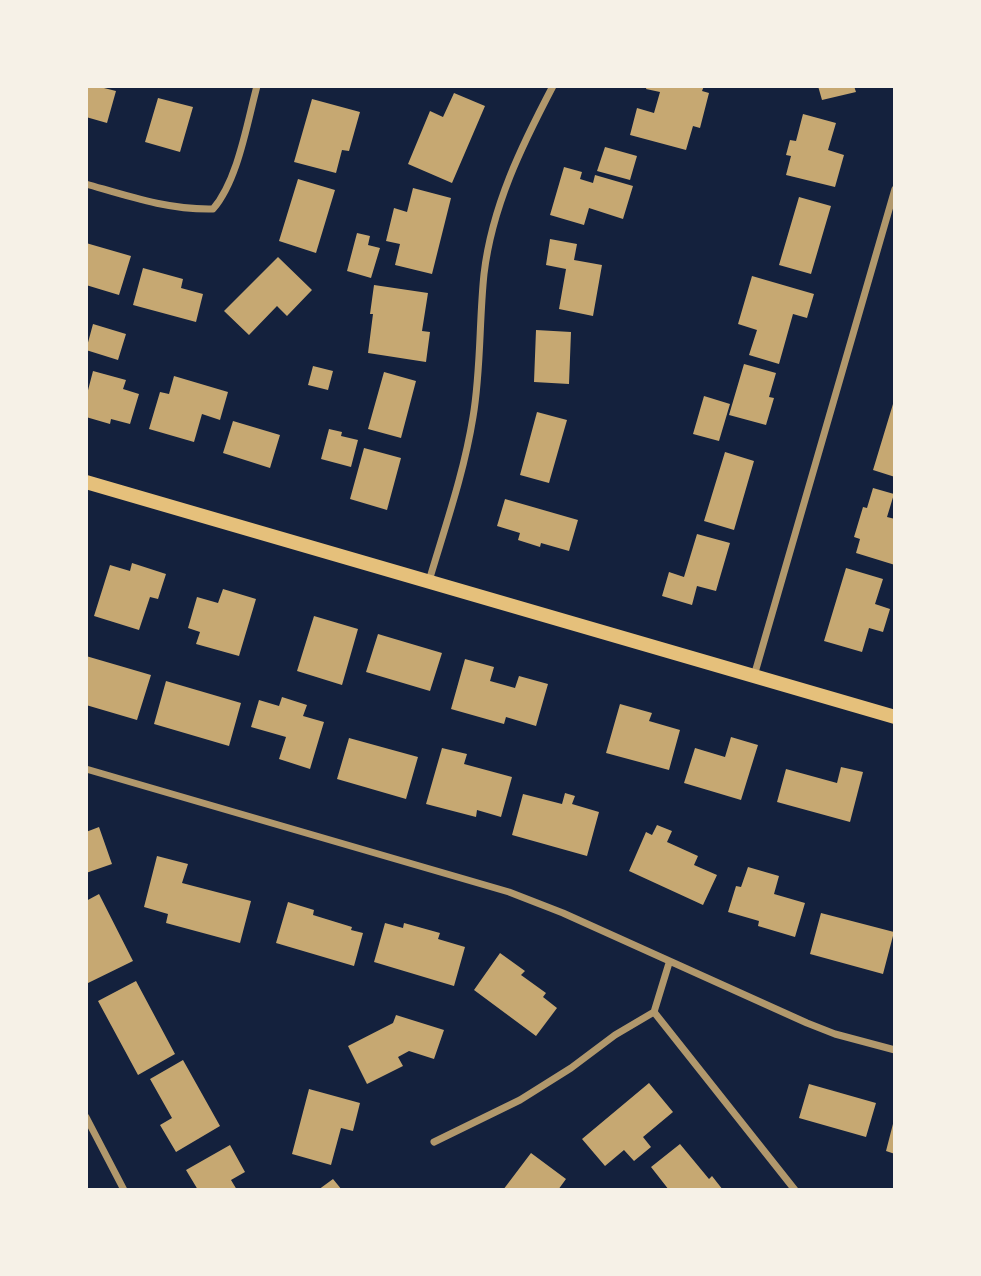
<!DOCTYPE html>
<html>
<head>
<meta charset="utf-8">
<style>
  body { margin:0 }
  #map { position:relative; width:981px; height:1276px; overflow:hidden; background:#14213d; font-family:"Titillium Web",sans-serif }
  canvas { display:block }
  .frame { position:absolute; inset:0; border:88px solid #f6f1e7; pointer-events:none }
</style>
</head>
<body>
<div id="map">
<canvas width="981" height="1276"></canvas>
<div class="frame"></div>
</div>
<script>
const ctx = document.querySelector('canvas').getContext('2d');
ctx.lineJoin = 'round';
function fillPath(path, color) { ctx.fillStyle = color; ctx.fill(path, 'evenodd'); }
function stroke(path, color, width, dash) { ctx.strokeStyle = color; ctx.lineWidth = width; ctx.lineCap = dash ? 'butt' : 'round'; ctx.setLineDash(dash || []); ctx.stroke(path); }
const building = new Path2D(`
  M86,86h10l20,5 -9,32 -21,-6z
  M647,86h57l-2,5 7,2 -9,35 -7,-2 -7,24 -56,-15 7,-27 17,5 6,-21 -14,-3z
  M818,86h36l2,6 -34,8z
  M454,93l31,13 -33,77 -44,-19 22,-53 13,6z
  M158,98l35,9 -13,45 -35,-10z
  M312,99l48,13 -11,39 -7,-1 -6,23 -42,-11z
  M803,114l33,9 -8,27 16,5 -9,32 -49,-12 5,-19 -5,-1 4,-15 6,1z
  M605,147l32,9 -7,24 -33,-9z
  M564,167l18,5 -2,7 13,4 2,-8 38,11 -10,33 -34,-11 -5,17 -34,-10z
  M298,179l37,11 -19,63 -37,-12z
  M413,188l38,10 -19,76 -37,-9 5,-21 -14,-3 8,-33 13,4z
  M799,197l32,9 -20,68 -32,-9z
  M357,233l13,3 -2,9 12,3 -9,30 -24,-7z
  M550,239l27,5 -3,16 28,5 -9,51 -34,-7 7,-40 -20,-4z
  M86,243l45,13 -12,39 -33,-10z
  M278,257l34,33 -25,26 -10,-10 -28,29 -25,-24z
  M143,268l40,11 -2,9 22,6 -7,28 -63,-17z
  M752,276l62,18 -7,24 -14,-4 -14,50 -30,-9 8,-25 -19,-6z
  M374,285l54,8 -6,38 8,1 -4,30 -58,-9 5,-39h-3z
  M93,324l33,10 -8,26 -32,-10z
  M536,330l35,2 -2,52 -35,-2z
  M744,364l32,9 -7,24 5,1 -8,27 -37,-10z
  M313,366l20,5 -5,19 -20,-5z
  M93,371l33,9 -3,9 16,5 -9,30 -19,-5 -1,5 -24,-7v-19z
  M384,372l32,9 -15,57 -33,-9z
  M174,376l54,16 -8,28 -18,-6 -8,28 -45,-13 11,-37 9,2z
  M704,396l26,8 -11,37 -26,-7z
  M893,404h2v73l-22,-7z
  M537,412l30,8 -18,63 -29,-8z
  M233,421l47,14 -10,33 -47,-15z
  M329,429l13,3 -1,4 17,4 -7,27 -30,-8z
  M364,448l37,10 -14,52 -37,-11z
  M725,452l29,9 -20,69 -30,-9z
  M873,488l21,6 -7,23 8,2v46l-39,-12 4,-14 -6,-2 9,-30 4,1z
  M505,499l73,21 -9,31 -28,-8 -1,4 -22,-7 2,-7 -23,-7z
  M697,534l33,9 -14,48 -19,-5 -5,19 -30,-9 7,-24 15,5z
  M132,563l34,11 -8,25 -8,-2 -11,33 -45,-14 16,-51 20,6z
  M846,568l37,11 -8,25 15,5 -7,23 -14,-4 -7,24 -38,-11z
  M223,589l33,10 -17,57 -43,-12 4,-12 -12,-4 9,-31 21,6z
  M314,616l44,13 -16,56 -45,-14z
  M378,634l64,19 -12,38 -64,-19z
  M86,656l65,19 -14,45 -51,-15z
  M465,659l29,8 -4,14 25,7 4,-12 29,8 -12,42 -30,-9 -2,7 -53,-15z
  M166,681l75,22 -12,43 -75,-22z
  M282,697l25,8 -4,11 21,6 -14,47 -31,-10 7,-22 -35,-10 8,-27 20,6z
  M620,704l32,9 -3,8 31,9 -11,40 -63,-17z
  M731,737l27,8 -17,55 -57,-17 11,-35 30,9z
  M349,738l69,19 -12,42 -69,-20z
  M442,748l25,6 -3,10 48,13 -11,40 -24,-7 -1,7 -50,-13z
  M841,767l22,5 -13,50 -73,-20 9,-33 51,14z
  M565,793l10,3 -3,8 27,8 -12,44 -75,-21 11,-41 39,10z
  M657,825l15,6 -5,11 31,14 -4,9 23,10 -14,30 -74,-34 17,-39 6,3z
  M99,827l13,37 -26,9v-41z
  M157,856l31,8 -6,19 69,18 -11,42 -74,-20 2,-9 -24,-7z
  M748,867l31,9 -5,18 31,9 -10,34 -37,-11 1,-5 -31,-9 8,-26 5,1z
  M99,894l34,67 -47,23v-83z
  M288,902l26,8 -1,5 39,12 -1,3 12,3 -9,33 -78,-23z
  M821,913l73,19 -11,42 -73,-20z
  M385,923l18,5 1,-5 36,10 -2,6 27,8 -11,39 -80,-24z
  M500,953l25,18 -4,4 25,18 -3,4 14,11 -21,28 -62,-46z
  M136,981l39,73 -37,21 -40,-74z
  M396,1015l48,15 -10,29 -25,-8 -11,6 5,9 -36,18 -19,-38 45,-23z
  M183,1060l37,66 -44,26 -16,-27 12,-7 -22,-39z
  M649,1083l24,29 -30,25 8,10 -17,14 -10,-11 -19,16 -23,-27z
  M809,1084l67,19 -10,34 -67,-19z
  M309,1089l51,14 -7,28 -12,-3 -10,37 -39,-11z
  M894,1120h1v34l-9,-3z
  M680,1144l29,35 3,-3 11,14h-54l-18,-23z
  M230,1145l15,27 -14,8 6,10h-39l-12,-20z
  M531,1153l35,26 -8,11h-55z
  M333,1179l9,11h-24z`);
const minor = new Path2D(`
  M86,184c42,12 82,26 127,25 25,-29 34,-86 44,-123
  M429,581c16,-54 35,-108 44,-164 8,-47 6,-95 11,-143 8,-68 38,-129 69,-188
  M754,676l141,-487
  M86,769l423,123 54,21 244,110 28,11 60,16
  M669,963l-15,49 141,178
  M86,1117l38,73
  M434,1142l86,-42 51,-32 44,-33 39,-23`);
const secondary = new Path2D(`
  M86,482l809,235`);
fillPath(building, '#c6a872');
stroke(minor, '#b1986c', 7);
stroke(secondary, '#e5c07b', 14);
</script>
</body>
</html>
